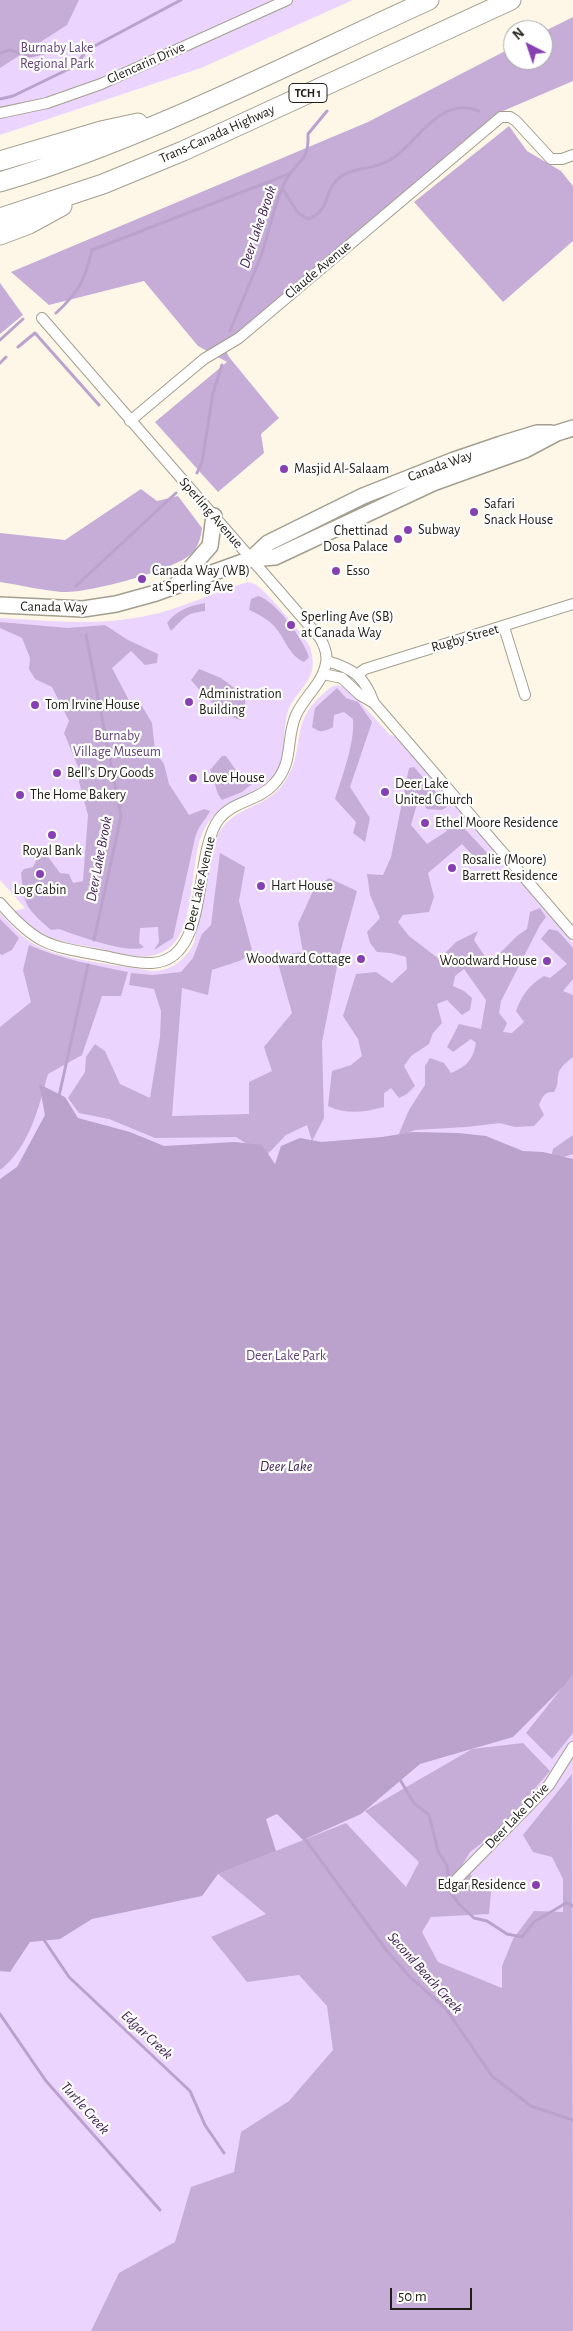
<!DOCTYPE html>
<html>
<head>
<meta charset="utf-8">
<style>
  body { margin:0 }
  #map { position:relative; width:573px; height:2331px; overflow:hidden; background:#fef7e7; font-family:"Alegreya Sans",sans-serif }
  canvas { display:block }
  .north { position:absolute; left:503px; top:20px; width:50px; height:50px; box-sizing:border-box; background:#fff; border:1px solid #a7a6a3; border-radius:50%; rotate:319deg; font-size:14px; font-weight:700; line-height:20px; text-align:center; color:#23201a }
  .north::after { content:''; display:block; margin:auto; width:18px; height:22px; background:#8740b2; clip-path:polygon(50% 0,100% 100%,50% 72%,0 100%) }
  .scale { position:absolute; left:390px; top:2288px; width:82px; height:22px; box-sizing:border-box; border:2px solid #23201a; border-top:0; padding-left:6px; font-size:15px; line-height:18px; white-space:nowrap; color:#23201a; -webkit-text-stroke:4px #fff; paint-order:stroke }
</style>
</head>
<body>
<div id="map">
<canvas width="573" height="2331"></canvas>
<div class="north">N</div>
<div class="scale">50 m</div>
</div>
<script>
const ctx = document.querySelector('canvas').getContext('2d');
ctx.lineJoin = 'round';
function fillPath(path, color) { ctx.fillStyle = color; ctx.fill(path, 'evenodd'); }
function stroke(path, color, width, dash) { ctx.strokeStyle = color; ctx.lineWidth = width; ctx.lineCap = dash ? 'butt' : 'round'; ctx.setLineDash(dash || []); ctx.stroke(path); }
function label(font, color, halo, rows, align = 'center') {
  ctx.font = font + ' "Alegreya Sans",sans-serif'; ctx.lineWidth = 4.5; ctx.setLineDash([]); ctx.textBaseline = 'middle'; ctx.strokeStyle = halo; ctx.fillStyle = color; for (const [text, x, y, turn = 0] of rows) {
    ctx.save(); ctx.translate(x, y); ctx.rotate((+turn || 0) * Math.PI / 180); ctx.textAlign = isNaN(turn) ? turn : align; if (halo) ctx.strokeText(text, 0, 0); ctx.fillText(text, 0, 0); ctx.restore();
  }
}
const green = new Path2D(`
  M0,0h353l-152,68 -201,67z
  M248,582c4,1 7,2 11,5 10,8 46,49 51,60 2,7 4,16 2,23 -4,17 -21,27 -25,45 -5,20 0,42 -13,59 -19,25 -50,23 -68,52 -22,35 -2,122 -56,130 -16,2 -34,-4 -49,-7 -37,-7 -60,-8 -87,-38l11,-3 -25,-28v-262c48,3 98,8 146,-2 35,-7 68,-24 102,-34z
  M338,685l10,4 42,46 5,1 178,207v799l-16,26 16,-12v575h-573v-1418c8,8 15,17 25,25 29,23 90,26 127,33 20,0 33,-11 42,-28l19,-97c15,-45 55,-33 74,-68 19,-32 2,-54 35,-83 5,-5 9,-9 16,-10z`);
const forest = new Path2D(`
  M0,0h79l-12,25 -67,43z
  M573,17v64l-77,33 -273,231 6,12 50,61 -18,16 3,19 -46,39 -63,-70 72,-60 -29,-16 -54,-65 -95,24 -38,-33 357,-150 145,-75v13h30v-28z
  M509,126l18,25 34,20 12,15v55l-70,61 -89,-100z
  M0,283l23,32 -23,19z
  M141,489l16,12 21,-5 24,32c-1,9 -4,21 -12,27 -19,16 -104,39 -129,37 -20,-2 -41,-7 -61,-10v-49l65,7z
  M258,596c18,5 45,43 51,61l-5,5c-16,-7 -19,-25 -31,-37 -7,-7 -15,-11 -24,-15l2,-11z
  M205,603v8c-22,3 -20,7 -34,20l-4,-8c10,-13 22,-17 38,-20z
  M0,622l68,6 37,-3 23,15 30,14 -1,9 -12,2 -14,-14 -19,17 22,42 8,-4 10,17 3,28 9,13 5,20 20,31 15,-6 6,2c-5,10 -11,13 -15,27l-22,100 -19,12 5,-8 -1,-15 -18,1 -1,15 5,4c-13,8 -69,-12 -85,-18l-8,1c-25,-22 -27,-24 -30,-57l3,-4 9,-2 6,-12 9,2 12,16 9,1 4,9 10,-2 5,-66 -9,-33v-13l-15,-36 5,-12 -17,-34 -17,-8 -6,-10 1,-11 -8,-20 -22,-10z
  M199,669l22,9 24,18 1,20 -5,4c-16,-3 -40,-27 -50,-40z
  M337,688l9,10 12,4 14,20 -22,65 20,31 -5,24 -12,-9 3,-11 -21,-23c7,-22 20,-56 18,-80l-9,-7 -10,3 -1,12c-9,5 -13,6 -21,0l3,-19z
  M222,756h4l19,27 12,-3 -15,12 -20,8c-9,-11 -5,-19 -12,-30z
  M414,767l34,39 -6,4 -15,-1 -8,-12 -8,28 16,19 20,-13 -9,-12h13l12,8 28,30 -7,10 -22,-23 -34,29 6,24 -5,15 -26,3 -5,7 11,14 30,23 17,-17 22,-11 -4,9 14,21 13,6 -2,-13 18,-18 10,-7 3,-17 10,-4 6,9 -6,8 -39,76 -2,12 8,10 -4,9 9,1 12,-11 -8,-11c6,-16 13,-26 28,-35l6,2 17,-14 -26,-25 8,-10 9,2 15,17v31l-10,12 10,4v62c-5,4 -12,9 -14,15 -3,9 1,10 -5,20 -9,-1 -12,5 -15,13l5,10 -10,11 -19,1 -15,-4 -34,4 -51,3 -18,8 12,-28 16,-25v-19l5,-8 14,5 7,10c16,-7 22,-13 25,-30l-5,-4 -18,13 -6,-5 12,-23 22,5 5,-29 -22,-31 -9,7 -2,10 11,5 8,7 -2,12 -8,5 -15,-15 -10,4 5,19 -9,10 -4,11 -18,12 -7,10 11,20 -8,8 -8,4 -8,-10 -7,5v14c-19,5 -38,8 -56,-1l4,-35 19,-6 11,-9 -4,-17 -15,-23 13,-42 20,-2 16,11 15,-14 -1,-12 -15,-4 -14,-1 -7,-9 -3,-11 13,-14 -10,-23 -3,-21 16,1 8,-18 18,-89z
  M220,853l25,14 -6,34 13,49 -10,10 -30,10 -4,25 -26,-7 -10,128 77,-2v-32l23,-11 -8,-24 28,-34 -16,-57 27,-4 -5,-28 16,-35 15,-11 28,13 -18,66 -17,85 2,76 -12,23 -5,-16 -21,10 -27,28 -4,-14 -19,-12 -81,1 -46,-19 -30,-6 -11,-15 17,-26 1,-15 9,-13 10,7 15,33 30,14 10,-61 1,-26 -7,-22 -25,-4 2,-12 22,2 28,-3 12,-14 9,-24 9,-9z
  M0,919l19,19 -7,12 -10,5 -2,-1z
  M29,945c32,14 64,20 99,27l-7,24h-19l-20,59 -34,19c-9,33 -19,74 -48,96v-143l31,-25 -8,-32z
  M573,1135v19l-12,4 -10,-1 2,-8z
  M573,1674v59l-21,26 -26,-26z
  M523,1743l27,28 -50,58 -30,23 -9,15 30,25 -2,22 -58,3 -9,15 16,30 64,26v-22l11,-27 21,-28 29,1v-33l-11,-22 -19,-5 -10,-17 49,-61 1,557h-482l28,-58 56,-31 16,-55 43,-15 7,-40 48,-31 44,-51 -6,-44 -28,-31 -52,7 -36,-45 55,-23 -48,-40 128,-51 60,64 13,-25 -54,-51 107,-62z`);
const water = new Path2D(`
  M39,1084l26,13 13,21 52,14 34,14 71,-4 27,3 13,19 6,-18 19,-8 21,4 61,-5 31,-5 45,1 28,3 37,15 20,1 30,7v515l-9,12 -51,51 -93,27 -59,50 -58,26 -26,-26 -11,5 10,32 -58,23 -16,22 -110,23 -32,20 -30,3 -20,30 -10,-1v-792l17,-12 28,-52z`);
const stream = new Path2D(`
  M0,53l10,-3 20,6 36,-8 21,2 94,-50
  M0,99l13,-3 62,-30 12,-16
  M282,188l16,25 10,6c23,-8 15,-28 31,-41 14,-11 31,-8 47,-16 30,-14 51,-68 93,-51
  M56,313c23,-21 29,-33 36,-63l197,-76
  M230,331c10,-25 21,-50 31,-75 9,-26 12,-51 25,-76 12,-22 23,-16 22,-46l19,-23
  M0,340l23,-21
  M18,347l17,-14 64,72
  M0,363l6,-6
  M197,473l5,-11 11,-69 9,-28
  M76,586l100,-93
  M86,635l35,181 -27,124
  M59,1096l29,-131
  M399,1778l15,25 15,12 9,36 9,15 4,27 8,11 15,14 13,3 20,13 15,3 12,-15 32,-19 7,3
  M302,1835l85,116 22,25 37,33 46,67 39,30 42,14
  M44,1940l25,37 121,114 15,34 19,28
  M0,2014l46,67 114,129`);
const minor = new Path2D(`
  M0,113l47,-10 54,-19 186,-84
  M130,421l74,-62 35,-21 262,-221h9l6,4 35,38h11l11,-4
  M504,627l21,68
  M327,661c27,8 37,15 47,42
  M323,674l19,4 18,17 14,8 199,231
  M358,674l7,-5 208,-65
  M0,903c37,43 49,43 104,53 15,3 32,8 48,7 59,-3 40,-108 67,-144 14,-18 39,-18 54,-34 22,-23 12,-45 23,-70 8,-18 27,-32 30,-52 2,-9 -2,-18 -6,-25l-278,-320
  M456,1880l93,-95 24,-38`);
const secondary = new Path2D(`
  M251,559l17,-16 95,-47 91,-36 47,-16 36,-11h14
  M176,585l34,-39 4,-30
  M0,605l83,4 33,-5 40,-11 95,-34 24,-2 158,-74 92,-33 32,-17 16,-5`);
const motorway = new Path2D(`
  M0,161l101,-30 37,-8
  M0,182c149,-45 288,-118 429,-182
  M0,218l103,-34 80,-33 328,-151
  M0,235l29,-11 33,-18`);
const markers = [
  [284,469,5,"#8740b2"],
  [474,512,5,"#8740b2"],
  [408,530,5,"#8740b2"],
  [398,539,5,"#8740b2"],
  [336,571,5,"#8740b2"],
  [142,579,5,"#8740b2"],
  [291,625,5,"#8740b2"],
  [189,702,5,"#8740b2"],
  [35,705,5,"#8740b2"],
  [57,773,5,"#8740b2"],
  [193,778,5,"#8740b2"],
  [385,792,5,"#8740b2"],
  [20,795,5,"#8740b2"],
  [425,823,5,"#8740b2"],
  [52,835,5,"#8740b2"],
  [452,868,5,"#8740b2"],
  [40,874,5,"#8740b2"],
  [261,886,5,"#8740b2"],
  [361,959,5,"#8740b2"],
  [547,961,5,"#8740b2"],
  [536,1885,5,"#8740b2"]
];
const shields = [
  [308,93,38]
];
const shieldNames = [
  ["TCH 1",308,93]
];
const parkNames = [
  ["Burnaby Lake",57,48],
  ["Regional Park",57,64],
  ["Burnaby",117,736],
  ["Village Museum",117,752],
  ["Deer Lake Park",286,1356]
];
const streetNames = [
  ["Glencarin Drive",146,63,-24],
  ["Trans-Canada Highway",217,134,-24],
  ["Claude Avenue",318,270,-40],
  ["Canada Way",440,466,-20],
  ["Sperling Avenue",211,513,49],
  ["Canada Way",54,607,1],
  ["Rugby Street",465,638,-16],
  ["Deer Lake Avenue",200,884,-77],
  ["Deer Lake Drive",517,1816,-46]
];
const poiNames = [
  ["Masjid Al-Salaam",294,469],
  ["Safari",484,504],
  ["Snack House",484,520],
  ["Subway",418,530],
  ["Chettinad",388,531,"right"],
  ["Dosa Palace",388,547,"right"],
  ["Canada Way (WB)",152,571],
  ["at Sperling Ave",152,587],
  ["Esso",346,571],
  ["Sperling Ave (SB)",301,617],
  ["at Canada Way",301,633],
  ["Administration",199,694],
  ["Building",199,710],
  ["Tom Irvine House",45,705],
  ["Bell’s Dry Goods",67,773],
  ["Love House",203,778],
  ["Deer Lake",395,784],
  ["United Church",395,800],
  ["The Home Bakery",30,795],
  ["Ethel Moore Residence",435,823],
  ["Royal Bank",52,851,"center"],
  ["Rosalie (Moore)",462,860],
  ["Barrett Residence",462,876],
  ["Hart House",271,886],
  ["Log Cabin",40,890,"center"],
  ["Woodward Cottage",351,959,"right"],
  ["Woodward House",537,961,"right"],
  ["Edgar Residence",526,1885,"right"]
];
const waterNames = [
  ["Deer Lake Brook",258,227,-71],
  ["Deer Lake Brook",99,859,-79],
  ["Deer Lake",286,1466],
  ["Second Beach Creek",425,1973,48],
  ["Edgar Creek",147,2035,43],
  ["Turtle Creek",85,2108,48]
];
fillPath(green, '#ebd4fd');
fillPath(forest, '#c5add7');
fillPath(water, '#baa2cc');
stroke(stream, '#baa2cc', 3);
stroke(minor, '#a49e8f', 12);
stroke(secondary, '#a49e8f', 18);
stroke(motorway, '#a49e8f', 21);
stroke(minor, '#fff', 10);
stroke(secondary, '#fff', 15);
stroke(motorway, '#fff', 19);
for (const [x, y, r, color] of markers) { const dot = new Path2D(); dot.arc(x, y, r, 0, 2 * Math.PI); ctx.fillStyle = color; ctx.fill(dot); stroke(dot, '#fff', 2); }
for (const [x, y, w] of shields) { const box = new Path2D(); box.roundRect(x - w / 2, y - 9.5, w, 19, 4); ctx.fillStyle = '#fff'; ctx.fill(box); stroke(box, '#23201a', 1); }
label('bold 12px', '#23201a', null, shieldNames);
label('14px', '#64437b', '#fff', parkNames);
label('14px', '#23201a', '#fff', streetNames);
label('14px', '#23201a', '#fff', poiNames, 'left');
label('italic 15px', '#432357', '#fff', waterNames);
</script>
</body>
</html>
